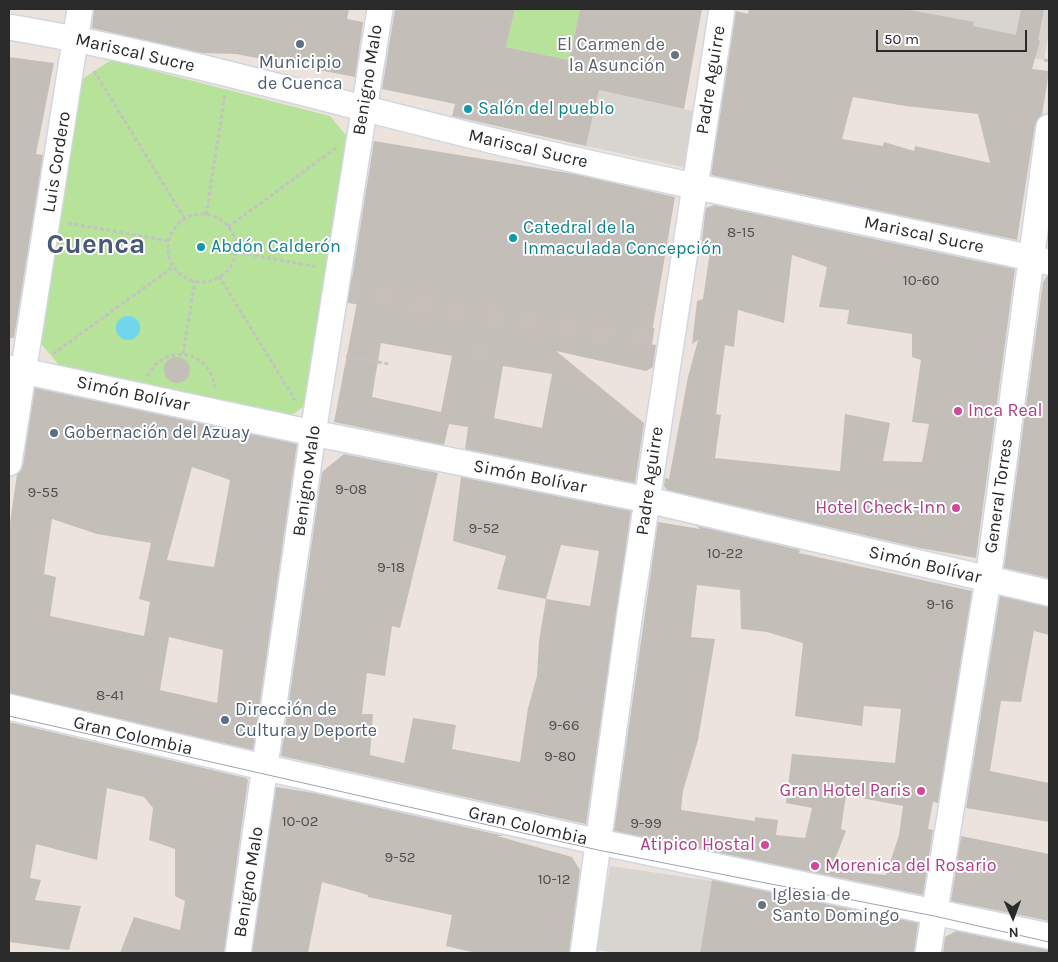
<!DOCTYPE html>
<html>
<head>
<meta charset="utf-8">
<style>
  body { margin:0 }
  #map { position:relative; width:1058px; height:962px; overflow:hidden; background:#ece4dc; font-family:Karla,sans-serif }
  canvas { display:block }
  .frame { position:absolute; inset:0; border:10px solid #2a2a2a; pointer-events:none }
  .north { position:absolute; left:988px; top:892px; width:50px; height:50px; -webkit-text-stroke:4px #fff; paint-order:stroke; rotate:178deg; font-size:14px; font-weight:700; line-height:20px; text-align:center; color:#2a2a2a }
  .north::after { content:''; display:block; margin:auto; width:18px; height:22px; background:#2a2a2a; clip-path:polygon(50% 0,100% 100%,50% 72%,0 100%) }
  .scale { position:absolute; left:876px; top:30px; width:151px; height:22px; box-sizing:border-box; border:2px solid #2a2a2a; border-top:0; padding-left:6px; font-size:15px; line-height:18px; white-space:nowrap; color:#2a2a2a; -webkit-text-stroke:4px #fff; paint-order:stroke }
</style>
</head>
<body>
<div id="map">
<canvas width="1058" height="962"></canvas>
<div class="frame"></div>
<div class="north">N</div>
<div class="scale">50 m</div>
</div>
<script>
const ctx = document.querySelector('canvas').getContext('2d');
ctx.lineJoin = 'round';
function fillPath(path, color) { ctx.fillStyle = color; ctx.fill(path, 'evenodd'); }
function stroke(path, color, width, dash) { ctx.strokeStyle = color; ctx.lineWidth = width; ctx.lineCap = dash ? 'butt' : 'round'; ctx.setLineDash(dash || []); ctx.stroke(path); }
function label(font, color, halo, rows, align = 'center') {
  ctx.font = font + ' Karla,sans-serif'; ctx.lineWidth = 4; ctx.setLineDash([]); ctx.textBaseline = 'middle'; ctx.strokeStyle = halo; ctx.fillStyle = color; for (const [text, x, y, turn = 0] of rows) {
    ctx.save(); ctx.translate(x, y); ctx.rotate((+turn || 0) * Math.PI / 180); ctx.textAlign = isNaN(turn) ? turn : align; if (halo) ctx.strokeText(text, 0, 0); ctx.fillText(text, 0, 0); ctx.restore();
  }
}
const green = new Path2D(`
  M515,9h65l-11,51 -63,-13z
  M111,60l219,56 25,30 -38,252 -33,22 -221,-50 -25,-30 40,-258z`);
const plaza = new Path2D(`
  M775,9h274v22l-5,29z
  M599,90l106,24 -8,56 -111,-24z
  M610,866l102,15 -12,72h-81l-23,-3z`);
const water = new Path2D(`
  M116 328a12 12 0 1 1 24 0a12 12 0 1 1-24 0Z`);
const building = new Path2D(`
  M94,9h255l-2,10 16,3 -8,55 -119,-23 -34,-1 -110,-25z
  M395,9h120l-9,38 63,13 11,-51h122l-18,100 -85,-19 -13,56 -134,-30 3,-12 -73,-15z
  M749,9h155l70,13 -1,4 43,9 5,-26h23l-6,31 2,1 -8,28 17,2 -7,44 -7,10 -18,115 -306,-65 25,-164 12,3zM853,97l52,9 73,8 12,49 -75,-17 -1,5 -30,-9 -1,4 -41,-7z
  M9,57l45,6 -18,91 7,1 -29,183h-5z
  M374,141l200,33 101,23 -25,147 6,1 -3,22 -7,4 -90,-20 88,72 -9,60 -170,-34 3,-22 -19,-3 -5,21 -110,-23 26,-135 -9,-2zM381,343l71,13 -11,56 -69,-15zM503,366l49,8 -10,54 -48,-10z
  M714,205l301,64 -39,289 -56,-10 -253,-58 -3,-4 1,-8 4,1 19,-102 10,-37 -6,4 5,-43 6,-2 7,-48 -9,-2 4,-35 1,-6zM792,255l35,12 -8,40 30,3 -2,14 65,10v23l9,3 -9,62 17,2 -7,38 -39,-1 7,-38 -45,-9 -5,57 -125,-13 6,-43 -5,-1 9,-69 9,2 4,-37 46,13z
  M1047,276h2v302l-45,-10 39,-286z
  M164 370a13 13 0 1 1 26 0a13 13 0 1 1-26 0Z
  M35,388l262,56 -44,306 -244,-57v-163l8,-56 6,-9zM192,467l38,13 -16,87 -47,-7zM52,519l45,15 54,9 -12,56 11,3 -6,34 -94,-20 6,-39 -12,-3zM169,637l54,13 -6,53 -57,-13z
  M344,454l94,19 -38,155 -8,-2 -7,50 -18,-3 -5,41h11l-3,41 34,8 9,-45 43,7 -4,24 68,13 8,-54 9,-32 2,-35 7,-42 -49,-10 9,-33 -53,-15 8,-64 170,34 -45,313 -305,-68 41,-284zM561,545l38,6 -9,55 -44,-7z
  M658,522l42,7 -3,-3 103,24 -1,3 173,38 -34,212 -5,-1 -5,27 5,1 -10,65 -309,-64zM697,585l43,5 1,39 26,3 36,11 -8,73 67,10 2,-20 37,3 -6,54 -103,-9 -6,49 26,5 -7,30 -29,-3 2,-15 -23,-3v4l-74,-11 2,-19 15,-51 17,-101 -24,-2zM846,795l57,11 -4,29 -13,40 -34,-3 -20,-5 14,-36 -5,-2z
  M1000,596l49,11v28l-15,-4 -13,71 -20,-1 -11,70 59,12v39l-83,-14z
  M9,722l237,56 2,2 -24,173h-104l14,-36 46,13 5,-29 -10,-5v-47l-26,-9 4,-32 -9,-11 -37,-9 -10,72 -61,-16 -6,34 11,2 -6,20 46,6 -12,44 -60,-8z
  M276,787l38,6 190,43h-7l75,21 8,13 -11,83h-93l-30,-7 6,-31 -84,-18v-2l-46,-13 -14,71h-56z
  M961,836l88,18v67l-98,-20z
  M712,880l206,43 -4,30h-214z
  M956,931l93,19v3h-106l2,-16z`);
const minorTunnel = new Path2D(`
  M336,288l149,27 185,28
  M477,362l8,-47`);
const path = new Path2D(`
  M1044,60l5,1
  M94,71l91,148
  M168 248a34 34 0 1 1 68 0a34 34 0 1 1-68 0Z
  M206,215l19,-120
  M68,223l101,18
  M228,227l108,-79
  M235,252l83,15
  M219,276l76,124
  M53,354l120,-87
  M183,354l12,-73
  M346,356l43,8
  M147,376c20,-35 65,-26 68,14`);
const minor = new Path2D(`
  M9,27c171,29 337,79 506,119 177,42 356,76 534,116
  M9,368l304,65 335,67 401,93
  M9,463l71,-454
  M9,707l258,61 332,74 450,94
  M238,953l75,-520 67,-424
  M583,953l46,-334 93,-610
  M928,953l60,-373 61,-453`);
const tram = new Path2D(`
  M9,716l589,134 336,66 115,26`);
const markers = [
  [300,44,5,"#5c6f8a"],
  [675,55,5,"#6b7280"],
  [468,109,5,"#0f9aa8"],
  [513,238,5,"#0f9aa8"],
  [201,247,5,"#0f9aa8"],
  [958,411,5,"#d1479c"],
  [54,433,5,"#5c6f8a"],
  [956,508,5,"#d1479c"],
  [225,720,5,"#5c6f8a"],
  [921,791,5,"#d1479c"],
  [765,845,5,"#d1479c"],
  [815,866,5,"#d1479c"],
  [762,905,5,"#6b7280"]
];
const numberNames = [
  ["8-15",741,233],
  ["10-60",921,281],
  ["9-08",351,490],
  ["9-55",43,493],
  ["9-52",484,529],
  ["10-22",725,554],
  ["9-18",391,568],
  ["9-16",940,605],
  ["8-41",110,696],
  ["9-66",564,726],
  ["9-80",560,757],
  ["10-02",300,822],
  ["9-99",646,824],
  ["9-52",400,858],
  ["10-12",554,880]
];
const worshipNames = [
  ["El Carmen de",665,45],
  ["la Asunción",665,66],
  ["Iglesia de",772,895,"left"],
  ["Santo Domingo",772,916,"left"]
];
const streetNames = [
  ["Mariscal Sucre",135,53,13],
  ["Benigno Malo",368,80,-81],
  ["Padre Aguirre",711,80,-81],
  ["Mariscal Sucre",528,149,13],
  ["Luis Cordero",57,162,-81],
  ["Mariscal Sucre",924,235,12],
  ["Simón Bolívar",133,394,12],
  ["Simón Bolívar",530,477,11],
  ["Benigno Malo",307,481,-82],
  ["Padre Aguirre",650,481,-82],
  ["General Torres",999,496,-82],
  ["Simón Bolívar",925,565,13],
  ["Gran Colombia",133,736,13],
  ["Gran Colombia",528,826,13],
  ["Benigno Malo",249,882,-81]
];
const serviceNames = [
  ["Municipio",300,63,"center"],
  ["de Cuenca",300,84,"center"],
  ["Gobernación del Azuay",64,433],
  ["Dirección de",235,710],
  ["Cultura y Deporte",235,731]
];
const cultureNames = [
  ["Salón del pueblo",478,109],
  ["Catedral de la",523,228],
  ["Inmaculada Concepción",523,249],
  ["Abdón Calderón",211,247]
];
const hotelNames = [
  ["Inca Real",968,411,"left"],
  ["Hotel Check-Inn",946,508],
  ["Gran Hotel Paris",911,791],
  ["Atipico Hostal",755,845],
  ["Morenica del Rosario",825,866,"left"]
];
const townNames = [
  ["Cuenca",96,245]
];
fillPath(green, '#b7e299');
fillPath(plaza, '#d8d4cf');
fillPath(water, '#70d5ed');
fillPath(building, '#c4beb9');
stroke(minorTunnel, '#c5bfb8', 25, [25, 12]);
stroke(minor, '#d1d6e3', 28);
stroke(path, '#c3c3c3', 3, [4, 2.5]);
stroke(minor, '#fff', 25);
stroke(tram, '#9fa4b4', 1);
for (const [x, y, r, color] of markers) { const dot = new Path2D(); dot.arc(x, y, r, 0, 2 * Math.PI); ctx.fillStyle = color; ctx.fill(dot); stroke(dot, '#fff', 2); }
label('15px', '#504f4e', null, numberNames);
label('18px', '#5b616d', '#fff', worshipNames, 'right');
label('18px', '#2a2a2a', '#fff', streetNames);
label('18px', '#4e5e75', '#fff', serviceNames, 'left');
label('18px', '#0d838f', '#fff', cultureNames, 'left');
label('18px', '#b23c85', '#fff', hotelNames, 'right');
label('bold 28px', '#4b577a', '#fff', townNames);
</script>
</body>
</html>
